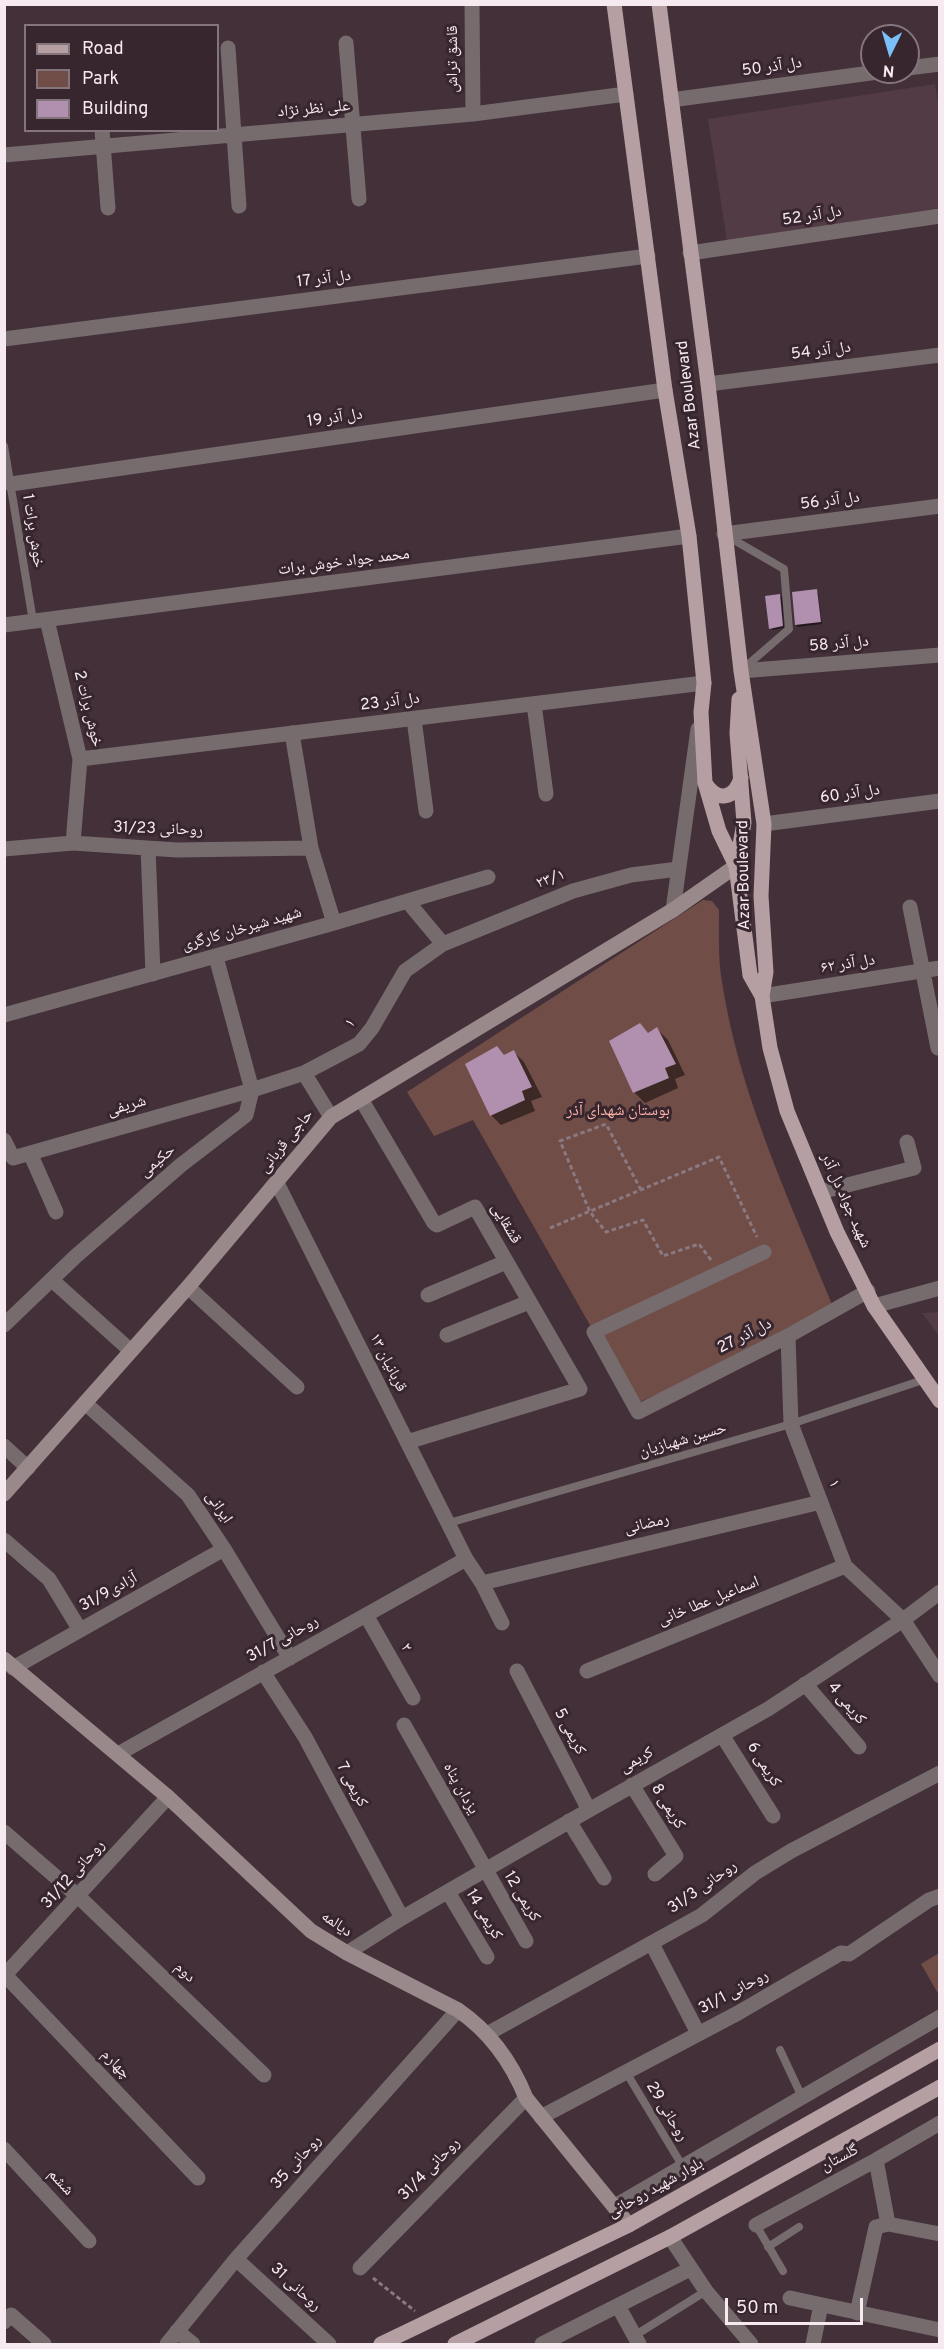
<!DOCTYPE html>
<html>
<head>
<meta charset="utf-8">
<style>
  body { margin:0 }
  #map { position:relative; width:944px; height:2349px; overflow:hidden; background:#433039; font-family:Overpass,sans-serif }
  canvas { display:block }
  .frame { position:absolute; inset:0; border:6px solid #f6e9ef; pointer-events:none }
  .legend { position:absolute; left:24px; top:24px; width:195px; height:108px; box-sizing:border-box; background:#38262f; border:2px solid #84747c; margin:0; padding:8px 10px; list-style:none; font-size:18px; color:#f6e9ef }
  .legend li { display:flex; align-items:center; gap:12px; height:30px }
  .legend b { width:30px; border:2px solid #84747c }
  .north { position:absolute; left:860px; top:24px; width:60px; height:60px; box-sizing:border-box; background:#38262f; border:2px solid #84747c; border-radius:50%; rotate:185deg; font-size:16px; font-weight:700; line-height:24px; text-align:center; color:#f6e9ef }
  .north::after { content:''; display:block; margin:auto; width:21px; height:27px; background:#7abff8; clip-path:polygon(50% 0,100% 100%,50% 72%,0 100%) }
  .scale { position:absolute; left:725px; top:2298px; width:138px; height:27px; box-sizing:border-box; border:3px solid #f6e9ef; border-top:0; padding-left:8px; font-size:18px; line-height:21px; white-space:nowrap; color:#f6e9ef; -webkit-text-stroke:4px #38262f; paint-order:stroke }
</style>
</head>
<body>
<div id="map">
<canvas width="944" height="2349"></canvas>
<div class="frame"></div>
<ul class="legend">
<li><b style="height:8px;background:#b59fa2"></b>Road</li>
<li><b style="height:16px;background:#714d47"></b>Park</li>
<li><b style="height:16px;background:#b08faf"></b>Building</li>
</ul>
<div class="north">N</div>
<div class="scale">50 m</div>
</div>
<script>
const ctx = document.querySelector('canvas').getContext('2d');
ctx.lineJoin = 'round';
function fillPath(path, color) { ctx.fillStyle = color; ctx.fill(path, 'evenodd'); }
function stroke(path, color, width, dash) { ctx.strokeStyle = color; ctx.lineWidth = width; ctx.lineCap = dash ? 'butt' : 'round'; ctx.setLineDash(dash || []); ctx.stroke(path); }
function label(font, color, halo, rows, align = 'center') {
  ctx.font = font + ' Overpass,"Noto Naskh Arabic",sans-serif'; ctx.lineWidth = 6; ctx.setLineDash([]); ctx.textBaseline = 'middle'; ctx.strokeStyle = halo; ctx.fillStyle = color; for (const [text, x, y, turn = 0] of rows) {
    ctx.save(); ctx.translate(x, y); ctx.rotate((+turn || 0) * Math.PI / 180); ctx.textAlign = isNaN(turn) ? turn : align; if (halo) ctx.strokeText(text, 0, 0); ctx.fillText(text, 0, 0); ctx.restore();
  }
}
const built = new Path2D(`
  M935,84l5,29 -1,95 -212,33 -19,-122z
  M939,1312h1l-1,24 -17,-23z`);
const green = new Path2D(`
  M703,900l9,1 7,9c0,23 -1,49 3,72 18,116 70,224 114,332l-201,90 -162,-284 -39,16 -27,-44z
  M939,1953v42l-18,-31z`);
const shadow = new Path2D(`
  M816,590l2,3 4,31 -24,3 -2,-2z
  M779,595l3,2 2,31 -11,2 -2,-2z
  M640,1025l9,9 8,-5 11,11 17,35 -10,4 3,9 -33,15 -11,-11z
  M497,1047l8,9 9,-4 10,10 18,35 -11,4 4,10 -34,14 -10,-10z`);
const building = new Path2D(`
  M817,589l4,33 -26,3 -3,-33z
  M780,594l3,32 -14,3 -4,-33z
  M640,1023l8,10 9,-6 19,37 -11,4 4,10 -36,15 -24,-52z
  M497,1046l7,9 10,-5 18,37 -10,4 3,9 -35,16 -25,-52z`);
const path = new Path2D(`
  M641,1190l-35,-66 -46,17 30,71 16,20 37,-12 20,36 36,-12 12,16
  M550,1228l169,-71 38,80
  M373,2278l42,33`);
const service = new Path2D(`
  M4,446l29,175
  M727,536l57,33 5,60 -45,39
  M449,1523l342,-99 132,-44
  M780,2050l22,47
  M626,2072l57,95
  M756,2225l27,46
  M768,2247l31,-20
  M634,2336l72,-45`);
const minor = new Path2D(`
  M472,4l1,110
  M346,43l13,156
  M228,48l11,158
  M908,68l32,-4
  M671,100l207,-28
  M102,130l6,78
  M4,155l469,-41 153,-20
  M690,253l250,-37
  M4,339l644,-83
  M708,384l232,-29
  M11,484l654,-94
  M724,534l216,-28
  M47,620l33,139 -7,84
  M741,671l199,-16
  M534,704l12,90
  M414,719l12,92
  M292,733l19,115 23,75
  M80,759l624,-76
  M764,824l176,-23
  M148,848l5,126
  M4,849l69,-6 104,7 134,-2
  M408,902l35,42
  M910,907l28,141
  M673,910l25,-181
  M762,996l178,-28
  M4,1015l330,-92 154,-46
  M304,1073l27,44
  M361,1099l73,124 3,2 38,-18 105,182 -173,53
  M4,1140l9,18 239,-68 52,-17 55,-29 13,-16 33,-57 38,-27 130,-53 58,-16 47,-6
  M30,1153l26,59
  M277,1183l189,376 16,24 20,40
  M820,1192l94,-24 -7,-26
  M764,1252l-170,80 44,80 150,-76 80,-45
  M52,1280l79,71
  M188,1287l109,100
  M428,1295l78,-33
  M874,1306l66,-18
  M4,1325l72,-69 105,-91 65,-50 6,-25 -36,-133
  M447,1335l82,-33
  M788,1336l3,88 54,142 58,54 37,56
  M85,1403l103,92 36,54 66,109
  M4,1446l24,22
  M4,1540l45,39 31,51
  M482,1583l339,-81
  M366,1615l47,83
  M13,1668l211,-119
  M517,1671l72,139
  M587,1671l258,-105
  M263,1672l42,65 97,181
  M805,1684l54,63
  M404,1725l122,216
  M722,1735l51,81
  M118,1754l348,-195
  M632,1785l44,71 -21,18
  M569,1821l35,57
  M4,1832l75,65 185,178
  M448,1892l39,65
  M652,1944l46,89
  M347,1953l55,-35 187,-108 179,-101 135,-89 37,-28
  M5,1975l193,203
  M4,1976l164,-179
  M487,2034l215,-119 53,-42 36,-22 149,-78
  M541,2117l197,-104 103,-60 8,1 80,-54 11,-4
  M4,2149l85,92
  M876,2160l12,64
  M615,2206l325,-189
  M756,2225l120,-65 64,-37
  M670,2237l36,54 45,53
  M236,2259l93,85
  M360,2268l166,-170
  M790,2298l150,32
  M618,2306l21,38
  M857,2313l19,-86 12,-3 52,10
  M4,2322l7,-7 33,29
  M177,2331l16,13
  M167,2344l69,-85 222,-249
  M542,2344l148,-75
  M813,2344l8,-39`);
const tertiary = new Path2D(`
  M4,625l685,-89`);
const secondary = new Path2D(`
  M4,1494l184,-207 143,-170 342,-207 63,-44
  M4,1659l164,138 143,134 36,22 111,57c32,22 54,53 68,88l103,127`);
const primary = new Path2D(`
  M614,4l51,386 24,146 15,147 -3,29 4,71 14,48 17,35 14,109 12,21
  M659,4l49,380 33,287 23,153 -3,72 5,76 -4,24 8,52 17,63 50,121 37,74 66,95
  M705,783c12,19 29,17 36,-5
  M736,866l8,-43 -7,-90 2,-34
  M381,2344l248,-119 311,-176
  M455,2344l215,-107 270,-150`);
const streetNames = [
  ["قاشق تراش",454,59,-90],
  ["دل آذر 50",772,68,-8],
  ["علی نظر نژاد",314,110,-5],
  ["دل آذر 52",812,217,-9],
  ["دل آذر 17",324,280,-7],
  ["دل آذر 54",821,352,-7],
  ["Azar Boulevard",690,395,-97],
  ["دل آذر 19",335,419,-8],
  ["دل آذر 56",830,502,-7],
  ["خوش برات 1",32,531,81],
  ["محمد جواد خوش برات",344,563,-7],
  ["دل آذر 58",839,645,-5],
  ["دل آذر 23",390,703,-7],
  ["خوش برات 2",87,709,76],
  ["دل آذر 60",850,795,-8],
  ["روحانی 31/23",158,830,2],
  ["Azar Boulevard",745,875,-91],
  ["۲۳/۱",551,880,-20],
  ["شهید شیرخان کارگری",242,930,-16],
  ["دل آذر ۶۲",848,965,-9],
  ["۱",351,1024,-48],
  ["شریفی",127,1107,-16],
  ["حاجی قربانی",287,1142,-51],
  ["حکیمی",158,1162,-40],
  ["شهید جواد دل آذر",845,1201,66],
  ["قشقایی",505,1224,60],
  ["دل آذر 27",745,1337,-27],
  ["۱۳ قربانیان",387,1363,63],
  ["حسین شهبازیان",683,1441,-16],
  ["۱",833,1484,69],
  ["ایرانی",218,1508,56],
  ["رمضانی",647,1525,-13],
  ["آزادی31/9",109,1593,-29],
  ["اسماعیل عطا خانی",709,1602,-22],
  ["روحانی 31/7",283,1640,-29],
  ["۲",405,1648,61],
  ["کریمی 4",846,1704,50],
  ["کریمی 5",569,1732,62],
  ["کریمی",637,1761,-30],
  ["کریمی 6",763,1765,58],
  ["کریمی 7",351,1785,62],
  ["یزدان پناه",460,1789,61],
  ["کریمی 8",667,1807,58],
  ["روحانی 31/12",74,1875,-48],
  ["روحانی 31/3",703,1888,-35],
  ["کریمی 12",521,1897,59],
  ["کریمی 14",483,1915,59],
  ["دیالمه",336,1925,34],
  ["دوم",184,1973,44],
  ["روحانی 31/1",734,1993,-28],
  ["چهارم",115,2065,46],
  ["روحانی 29",666,2112,59],
  ["گلستان",840,2159,-28],
  ["روحانی 35",297,2163,-48],
  ["روحانی 31/4",430,2170,-46],
  ["ششم",60,2183,47],
  ["بلوار شهید روحانی",656,2189,-29],
  ["روحانی 31",295,2288,43]
];
const parkNames = [
  ["بوستان شهدای آذر",618,1112]
];
fillPath(built, '#533b46');
fillPath(green, '#714d47');
fillPath(shadow, '#0007');
fillPath(building, '#b08faf');
stroke(path, '#8a7981', 3, [4.5, 3]);
stroke(service, '#766b6d', 8);
stroke(minor, '#766b6d', 15);
stroke(tertiary, '#766b6d', 15);
stroke(secondary, '#9a898b', 15);
stroke(primary, '#b59fa2', 15);
label('16px', '#f6e9ef', '#38262f', streetNames);
label('16px', '#fdb3a7', '#38262f', parkNames);
</script>
</body>
</html>
